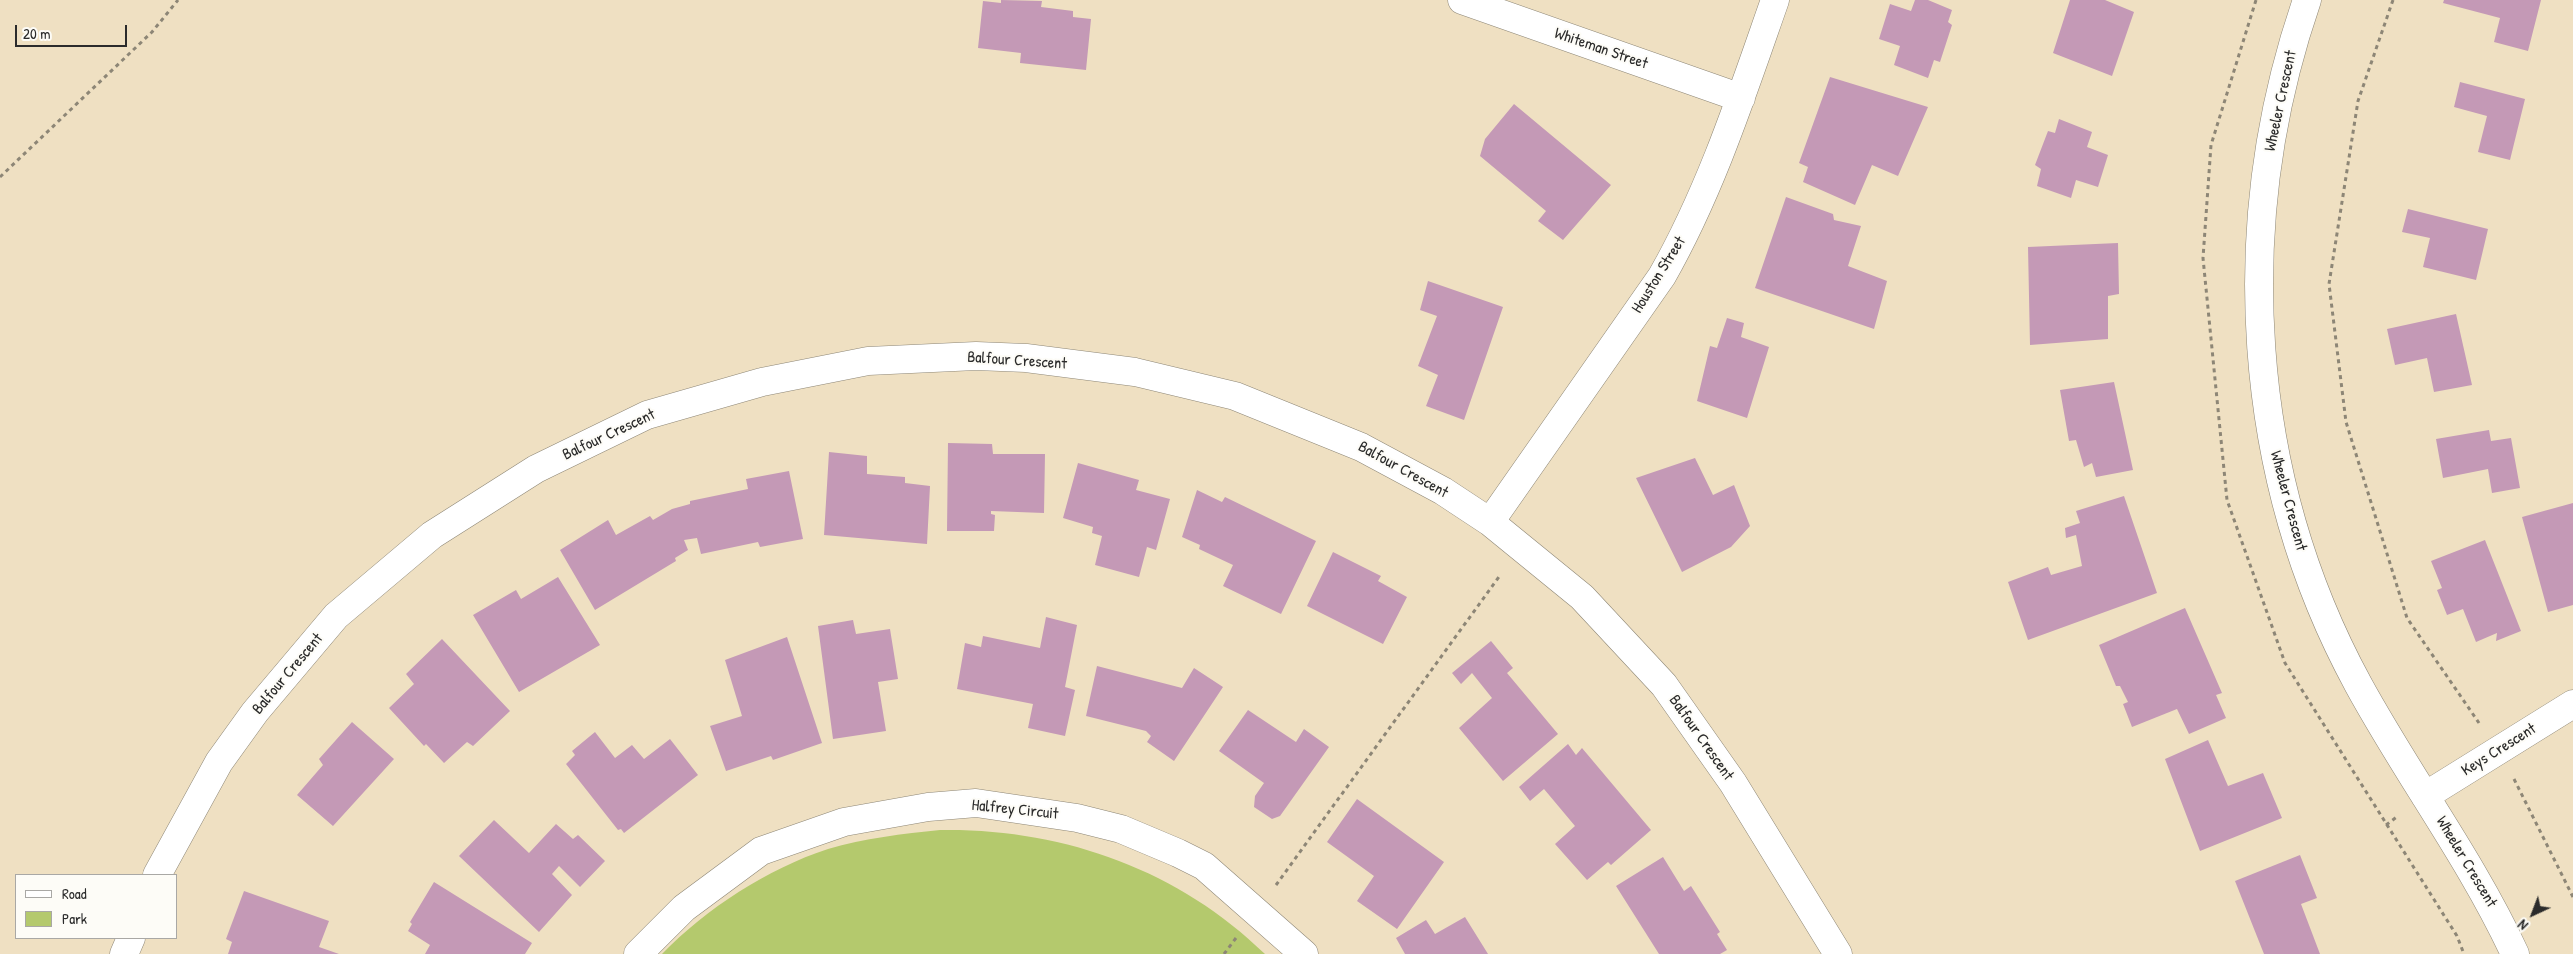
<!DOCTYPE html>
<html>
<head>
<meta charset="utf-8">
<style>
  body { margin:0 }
  #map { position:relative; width:2573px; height:954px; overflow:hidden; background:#efe0c2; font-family:"Patrick Hand",sans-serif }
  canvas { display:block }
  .legend { position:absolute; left:15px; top:874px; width:162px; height:65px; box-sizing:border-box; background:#fdfcf7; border:1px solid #a9a8a5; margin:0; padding:6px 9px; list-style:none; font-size:15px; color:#2b2b2b }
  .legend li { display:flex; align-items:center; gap:10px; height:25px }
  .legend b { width:25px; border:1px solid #a9a8a5 }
  .north { position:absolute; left:2508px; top:889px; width:50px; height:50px; -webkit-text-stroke:4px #fdfcf7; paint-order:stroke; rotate:223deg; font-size:14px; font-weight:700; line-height:20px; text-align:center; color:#2b2b2b }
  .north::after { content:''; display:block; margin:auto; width:18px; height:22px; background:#2b2b2b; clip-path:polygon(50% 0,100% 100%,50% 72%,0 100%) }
  .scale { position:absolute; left:15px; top:25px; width:112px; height:22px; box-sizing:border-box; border:2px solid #2b2b2b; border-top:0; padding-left:6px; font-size:15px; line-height:18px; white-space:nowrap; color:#2b2b2b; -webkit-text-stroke:4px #fdfcf7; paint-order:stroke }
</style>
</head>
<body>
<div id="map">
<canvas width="2573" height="954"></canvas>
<ul class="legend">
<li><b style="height:6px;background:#fff"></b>Road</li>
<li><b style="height:14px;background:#b4c96d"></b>Park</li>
</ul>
<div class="north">N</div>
<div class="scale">20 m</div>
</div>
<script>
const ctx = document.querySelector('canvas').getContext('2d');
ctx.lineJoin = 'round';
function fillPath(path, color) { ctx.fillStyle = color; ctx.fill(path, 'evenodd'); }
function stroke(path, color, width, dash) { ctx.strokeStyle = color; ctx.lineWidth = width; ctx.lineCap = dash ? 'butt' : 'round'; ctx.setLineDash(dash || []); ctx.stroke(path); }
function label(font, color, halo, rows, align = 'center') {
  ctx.font = font + ' "Patrick Hand",sans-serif'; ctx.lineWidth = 4; ctx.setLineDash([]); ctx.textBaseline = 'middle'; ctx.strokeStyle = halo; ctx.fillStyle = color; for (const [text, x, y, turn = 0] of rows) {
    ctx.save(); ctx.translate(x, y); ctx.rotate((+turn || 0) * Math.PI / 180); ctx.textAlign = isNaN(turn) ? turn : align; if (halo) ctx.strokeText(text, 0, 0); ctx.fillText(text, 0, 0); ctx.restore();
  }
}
const green = new Path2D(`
  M940,830c121,-2 238,39 325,124h-603c45,-46 105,-85 166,-105 36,-11 75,-15 112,-19z`);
const building = new Path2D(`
  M1001,0l41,1 -1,6 32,4v6l18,2 -5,51 -66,-7 1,-10 -43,-5 5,-47 18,2z
  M1915,0h13l24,10 -4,12 4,3 -12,37 -6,-2 -6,18 -34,-13 6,-19 -21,-7 11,-35 21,7z
  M2070,0h35l29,12 -22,64 -59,-23z
  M2444,0h97l-13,51 -34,-9 6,-24 -57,-15z
  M1830,77l98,30 -30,69 -26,-11 -17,40 -52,-23 5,-15 -9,-4z
  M2460,82l65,17 -15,61 -32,-8 9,-36 -33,-9z
  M1514,104l97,81 -48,55 -25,-19 8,-10 -66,-55 5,-17z
  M2059,119l33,13 -5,15 21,8 -10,32 -22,-7 -5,18 -34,-12 4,-17 -6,-4 13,-34 7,2z
  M1786,197l47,17 1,6 27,6 -13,40 39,15 -13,48 -119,-41z
  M2408,209l80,20 -12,51 -53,-13 7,-29 -28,-6z
  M2118,243l1,51 -11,2v43l-78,6 -2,-98z
  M1428,281l75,26 -39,113 -38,-14 12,-31 -20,-9 19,-50 -17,-6z
  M2456,314l16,71 -38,7 -7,-34 -32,7 -8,-36z
  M1727,318l17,5 -3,14 28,10 -22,71 -50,-17 13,-55 7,2z
  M2114,382l19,88 -37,7 -4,-14 -8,4 -8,-27 -7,1 -9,-51z
  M2489,430l2,11 20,-3 9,50 -28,5 -4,-24 -45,9 -7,-39z
  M948,443l44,1 1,10h52l-1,59 -53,-2v3l4,1 -1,16h-47z
  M829,452l38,4v18l38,3v6l25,3 -3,58 -103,-9z
  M1695,458l18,37 21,-10 16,41 -19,21 -49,25 -46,-94z
  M1078,463l61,17 -3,10 34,9 -14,51 -9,-3 -8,30 -44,-12 7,-29 -10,-3 1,-6 -30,-9z
  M789,471l14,68 -43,8 -2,-5 -57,12 -4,-16 -13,2 4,10 -13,8 1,3 -81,49 -35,-60 48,-30 8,15 34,-19 3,4 19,-11 18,-5v-3l58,-12 -2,-10z
  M1197,490l25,12 3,-5 91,44 -35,73 -58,-28 10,-21 -34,-16 1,-4 -18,-8z
  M2124,496l33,97 -129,47 -20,-58 40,-15 3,8 31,-9 -6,-31 -10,3 -1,-10 15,-5 -4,-12z
  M2573,503v102l-25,7 -26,-95z
  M2485,540l36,91 -25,10 1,-8 -21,9 -13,-33 -16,6 -10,-25 5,-2 -11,-27z
  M1333,552l48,24 -3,5 29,16 -24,47 -76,-38z
  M558,577l42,68 -81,47 -46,-77 43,-25 5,9z
  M2185,608l37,85 -6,2 10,23 -37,16 -12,-25 -45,18 -9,-23 5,-2 -8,-16h-4l-17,-41z
  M1046,617l31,8 -12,62 10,3 -10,46 -37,-8 5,-24 -76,-15 8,-46 16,4 2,-11 57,12z
  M853,620l3,14 34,-5 8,50 -20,3 8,49 -53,8 -15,-113z
  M787,637l35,106 -49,17 -2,-4 -45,15 -16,-45 32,-10 -17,-56z
  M442,639l68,72 -37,35 -6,-4 -23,21 -18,-19 -2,2 -35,-38 25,-24 -8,-10z
  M1491,641l22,27 -6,5 51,61 -55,47 -44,-53 33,-30 -20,-25 -11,11 -9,-11z
  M1097,666l85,22 12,-20 29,19 -49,74 -27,-19 4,-6 -5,-5 -60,-15z
  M1248,710l48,32 8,-13 25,18 -49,69 -8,3 -18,-12 1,-11 9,-13 -45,-32z
  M352,722l42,37 -61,67 -36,-31 26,-30 -4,-6z
  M595,732l20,26 17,-13 12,14 26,-20 28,36 -74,58 -3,-4 -3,1 -52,-66 9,-9 -3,-4z
  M2208,740l20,46 35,-13 19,45 -82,33 -35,-92z
  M1568,744l8,11 6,-7 69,82 -40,35 -3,-3 -21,18 -32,-36 20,-18 -31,-37 -14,12 -11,-14z
  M1357,799l87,63 -47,67 -40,-28 17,-25 -47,-34z
  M494,820l35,33 27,-29 17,15 5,-4 27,26 -25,26 -21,-21 -7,8 20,21 -33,37 -80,-76z
  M2300,855l17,43 -16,6 19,50h-56l-29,-73z
  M1663,857l21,34 7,-5 29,46 -3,2 10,16 -7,4h-61l-43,-68z
  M434,882l98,61 -7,11h-100l5,-9 -22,-14 4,-7 -2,-2z
  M244,891l85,30 -10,26 20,7h-111l4,-12 -6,-3z
  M1465,917l23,37h-83l-9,-16 30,-18 9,14z`);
const path = new Path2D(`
  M2256,0l-45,145 -8,113 24,242 58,163 172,273 7,18
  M2393,0l-35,101 -29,183 17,138 61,196 72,105
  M0,177l152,-145 26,-32
  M2514,779l59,118
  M2386,825l12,-9
  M1276,885l225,-311
  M1224,954l12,-16`);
const minor = new Path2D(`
  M1462,0l279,98
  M2307,0c-77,223 -62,476 51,684 50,92 113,175 157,270
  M1490,522l172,-246c49,-86 80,-182 113,-276
  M2425,796l148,-92
  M157,875l62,-113 36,-50 81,-96 96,-81 104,-66 111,-54 115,-33 106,-21 108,-5 50,2 109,14 100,24 126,51 82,44 47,31 92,75 82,88 69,98 105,171
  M124,954l7,-16
  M638,954l46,-46 77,-57 83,-29 84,-15 48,-4 101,15 44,11 57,24 26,13 100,88`);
const streetNames = [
  ["Whiteman Street",1601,49,19],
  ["Wheeler Crescent",2281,101,-78],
  ["Houston Street",1659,275,-58],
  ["Balfour Crescent",1017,361,4],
  ["Balfour Crescent",609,435,-25],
  ["Balfour Crescent",1403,470,29],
  ["Wheeler Crescent",2288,501,75],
  ["Balfour Crescent",288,674,-50],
  ["Balfour Crescent",1701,738,55],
  ["Keys Crescent",2499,750,-32],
  ["Halfrey Circuit",1015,810,6],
  ["Wheeler Crescent",2466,862,59]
];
fillPath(green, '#b4c96d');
fillPath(building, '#c499b6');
stroke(minor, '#8d8676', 29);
stroke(path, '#8d8676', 3, [4, 4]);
stroke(minor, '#fff', 28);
label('16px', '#2b2b2b', '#fdfcf7', streetNames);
</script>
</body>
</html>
